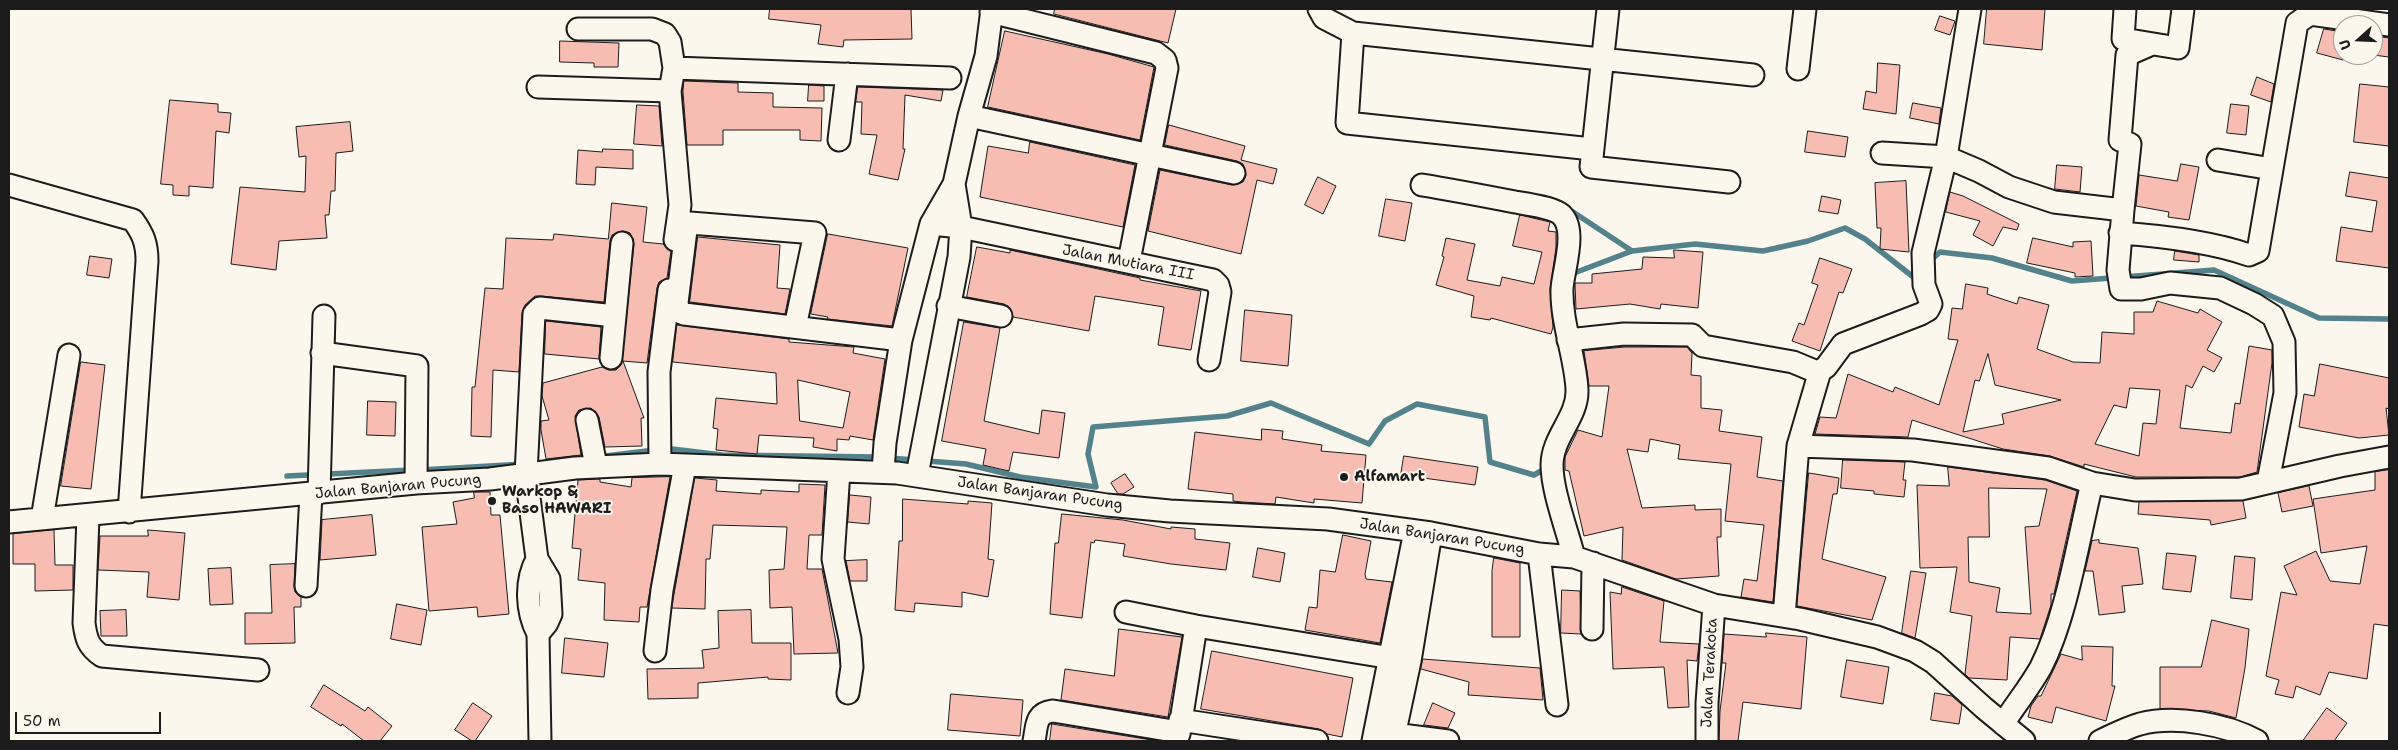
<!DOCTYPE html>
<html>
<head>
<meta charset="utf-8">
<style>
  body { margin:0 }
  #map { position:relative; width:2398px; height:750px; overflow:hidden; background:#fbf7ec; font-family:"Shantell Sans",sans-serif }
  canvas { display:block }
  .frame { position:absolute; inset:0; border:10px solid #1c1c1c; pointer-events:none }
  .north { position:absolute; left:2333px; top:15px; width:50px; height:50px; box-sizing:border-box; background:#fbf7ec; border:1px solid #a29f99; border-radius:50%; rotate:250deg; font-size:14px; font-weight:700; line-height:20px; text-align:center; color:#1c1c1c }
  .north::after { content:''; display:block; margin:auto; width:18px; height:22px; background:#1c1c1c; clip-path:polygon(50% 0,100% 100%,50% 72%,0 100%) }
  .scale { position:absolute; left:15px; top:712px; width:146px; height:22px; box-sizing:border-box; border:2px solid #1c1c1c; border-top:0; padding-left:6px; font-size:15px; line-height:18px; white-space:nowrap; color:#1c1c1c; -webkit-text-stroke:4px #fbf7ec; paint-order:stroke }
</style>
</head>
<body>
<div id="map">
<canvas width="2398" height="750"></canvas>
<div class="frame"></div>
<div class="north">U</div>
<div class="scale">50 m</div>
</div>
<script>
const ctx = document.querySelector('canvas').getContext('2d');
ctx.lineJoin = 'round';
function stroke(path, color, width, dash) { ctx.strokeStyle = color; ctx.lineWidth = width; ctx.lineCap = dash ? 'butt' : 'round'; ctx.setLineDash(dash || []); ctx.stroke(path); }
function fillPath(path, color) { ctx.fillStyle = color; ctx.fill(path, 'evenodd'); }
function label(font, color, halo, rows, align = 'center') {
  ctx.font = font + ' "Shantell Sans",sans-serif'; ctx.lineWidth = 4; ctx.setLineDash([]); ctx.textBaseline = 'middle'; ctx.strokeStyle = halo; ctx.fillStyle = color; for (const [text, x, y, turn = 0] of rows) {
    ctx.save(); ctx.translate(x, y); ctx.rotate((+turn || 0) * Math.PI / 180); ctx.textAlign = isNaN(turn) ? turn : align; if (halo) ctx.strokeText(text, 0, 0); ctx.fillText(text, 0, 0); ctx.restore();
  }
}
const stream = new Path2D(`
  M1573,212l59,39 63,-7 68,7 45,-10 37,-13 20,11 47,37 6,-5
  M1931,260l9,-8 52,6 80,23 142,-11 105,48 70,1
  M1569,275l63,-24
  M664,448l58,7 157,2
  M605,456l50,-6
  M889,458l77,6 54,13 76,10 -8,-33 5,-27 134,-11 44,-13 98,41 16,-23 32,-17 68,13 5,45 44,13 12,-7
  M420,470l104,-6
  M287,476l124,-6`);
const building = new Path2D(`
  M770,9h141l1,30 -68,1 -1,7 -25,-3 3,-19 -52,-6z
  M1055,9h121l-8,34 -114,-29z
  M1987,9h58l-3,41 -58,-6z
  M1940,16l15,5 -5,14 -15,-5z
  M2324,29l19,3v28l-26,-7z
  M1005,31l103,23 46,13 -14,73 -152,-33z
  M2375,36l14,2v19l-16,-2z
  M560,41l59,2 -1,24h-24v-4l-34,-1z
  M1878,63l22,2 -4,49 -33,-5 3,-18 10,2z
  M2257,77l17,7 -3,18 -20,-7z
  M684,81l54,2v9l35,1v14l49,1 -1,33 -21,-1v-10h-77v15h-36l-4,-53z
  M2360,84l29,3v59l-35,-4z
  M809,85l15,1v15h-16z
  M858,87l85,3 -2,11 -36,-6 -2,54h2l-7,31 -29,-6 8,-39 -16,-1 1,-32h-6z
  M170,100l48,4v8l13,1 -2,20 -13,-2 -3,57 -24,-2v10l-16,-1v-10l-12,-1z
  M1913,103l28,5 -2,16 -29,-6z
  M2231,104l18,2 -3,29 -19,-2z
  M637,105l22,1 3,40 -28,-2z
  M350,122l3,29 -17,2 -1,38h-4l-2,24h-4l2,23 -48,3 -3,29 -45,-6 9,-77 65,5 1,-36 -7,1 -3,-30z
  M1169,125l76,21 -4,14 36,9 -4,15 -16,-4 -16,74 -93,-23 12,-61 72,15 11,-3 3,-7 -3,-11 -6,-3 -72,-16z
  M1808,131l40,6 -3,20 -40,-5z
  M1030,142l105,23 -12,62 -143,-30 8,-51 40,7z
  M603,149l30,1v19l-37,-2 -1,18 -19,-1 2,-34 24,2z
  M2181,164l18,3 -10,53 -21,-3 1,-5 -33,-6 3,-31 38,6z
  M2057,165l25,2 -2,25 -25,-3z
  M2350,172l39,6v90l-53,-7 5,-34 31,5 5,-31 -31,-5z
  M1318,177l18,9 -13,28 -18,-9z
  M1906,181l3,71 -29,-3 1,-21h-4l-2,-45z
  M1950,192l13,4 56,28 -2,6 -14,-3 -10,19 -20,-11 7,-14 -34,-9z
  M1822,196l19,4 -3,14 -19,-3z
  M1386,199l26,4 -7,38 -26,-5z
  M612,203l35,4 -4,35 20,2 8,7 -4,27 -8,4 -2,6 -10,75 -24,-2 21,57h-3l1,28 -37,1 -6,-30 -8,-9 -12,2 -4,6 6,39 -35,4 -5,-29v-9l8,-1 -7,-24 1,-13 59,-16 7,3h7l5,-5 13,-121 -4,-11 -7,-2 -11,4 -2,6 -6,61 -63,-6h-6l-10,9 -3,8 -3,59 -26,-2 -2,67 -20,-1 1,-49h3l10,-99 18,1 3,-51 47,2 1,-6 54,5z
  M1520,215l30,7 -2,9 8,1v16l-6,41 3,38 -2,7 -60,-16 -1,2 -19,-3 3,-21 -38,-11 8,-28 -2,-1 4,-18 29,6 -8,36 33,6 2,-9 32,7 8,-32 -29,-6z
  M828,234l80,14 -16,78 -65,-7 1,-2 -17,-3z
  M698,237l82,8 -3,43 13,1 -5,25 -95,-12z
  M2033,238l40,9v-5l18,-1 2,35 -18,1v-4l-48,-10z
  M977,247l33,6v-3l130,28v2l61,11 -10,59 -33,-5 6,-38 -69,-11 -6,35 -76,-14 -4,-10 -5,-3 -37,-7z
  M1674,250l29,2 -5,56 -37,-4 -1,5 -30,-5 -54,5 -1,-26h17v-9l50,-5 1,-12 31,1z
  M2175,251l24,4v7l-25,-2z
  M90,256l22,3 -3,19 -22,-3z
  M1820,258l32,11 -9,24 -4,-1 -19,59 -28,-10 7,-18 5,2 14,-40 -6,-2z
  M1966,284l22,4 -1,6 30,10 2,-7 30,8 -12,44 36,13 27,1 2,-31 32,2v-22h19l4,-11 41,12 2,-4 22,13 -15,28 15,8 -8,14 -11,-6 -11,22 -6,-3 -6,43 51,5 4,-30 5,1 9,-58 23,4v13l-15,109 -17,5h-104l-52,-13v3l-34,-11 -47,-7 -91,-29 -4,17 -93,-3 5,-17 16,1 12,-44 45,18 2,-5 44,18 19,-65 -10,-1 4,-31 10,1zM1988,354l7,31 66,15 -59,14 2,10 -41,8 12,-52 4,1zM2130,388l30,2 -4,34 -13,-1 -4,33 -44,-12 19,-39 12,3z
  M1245,310l47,5 -4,51 -47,-5z
  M546,321l55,6 -2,32 -54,-5z
  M964,322l36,6 -16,93 55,13 3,-24 23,3 -6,45 -46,-6 -4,19 -26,-6 3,-16 -44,-8z
  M677,325l112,14v3l65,5 -1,6 32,6 -12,81 -23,-4 -1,4 -12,-1v12l-24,-4 1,-9 -55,-3 -2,19 -41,-4 2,-21 -5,-1 3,-30 61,6 -1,-31 -103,-11zM798,380l52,12 -7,36 -43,-7z
  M1625,347h62l5,6 -1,22 10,1v32l21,2 -3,21 43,6 -5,40 26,4 -10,121 -32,-5 3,-18 13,2 7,-56 -39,-4 6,-57 -53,-5 2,-14 -30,-6 -2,13 -21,-3 15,59 53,-3v5l26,-1v28h-4l2,39 -43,3 -54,-19 1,-33 -39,9 -15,-65 -4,-1v-13l13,-27 24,7 7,-51h-20l-5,-35z
  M81,362l24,3 -14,124 -30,-3z
  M2320,364l69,14v31l-3,-1 3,27 -30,3 -60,-11 5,-33 10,2z
  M368,401l28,1 -1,34 -28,-1z
  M1262,429l21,2 -1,8 40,6 -1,6 45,4 -4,48 -48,-4v4l-38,-6 -1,7 -33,-2 -9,-1v-7l-45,-5 7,-57 66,8z
  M1404,456l74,11 -3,18 -74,-10z
  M1843,460l62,2 -2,18h3l-2,17 -30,-3v-3l-33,-3z
  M1948,467l97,13 32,11 -23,103h-3v11l-11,34 -30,-2 -3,43 -38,-2 -4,-4 7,-58 -22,-4 7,-45 -37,1 -3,-83 32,1zM1989,488l58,1 -8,37 -14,1 6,87 -35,-2 4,-24 -31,-6 -1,-45h21z
  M2389,470v156l-15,-2 -7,55 -38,-7 -9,23 -24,-9 -3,12 -18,-4 4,-14 -13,-4 15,-84 16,3 -13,-29 32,-15 14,30 30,3 7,-38 -46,7 -8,-54 62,-9v-18z
  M1809,473l30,5 -2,16h-4l-11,65 64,18 -14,43 -75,-14z
  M1125,474l9,13 -11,7h-5l-7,-11z
  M670,477l-23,130h-7l-1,15 -35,-2 1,-37 -27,-3 3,-31 -9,-1 6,-68 22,-1v3l31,5 1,-9z
  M695,478l22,2 -1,11 45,3v-4l38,2v-8l26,1 -3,50h-13l-2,34h15l16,84 -44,1 -2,-47 -22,1 -1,-38 15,-1 3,-42 -74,-2 -3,34h-4l-1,50 -33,-1z
  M2309,486l4,20 -31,6 -4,-19z
  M474,492h16l1,23h9l9,99 -31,3 -1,-10 -48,4 -7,-84 35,-3 -4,-22 21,-4z
  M850,495l21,2 -2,27 -21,-2z
  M903,499l65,5v-3l24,2 -4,56 6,1 -6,37 -26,-5v15l-47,-4 -1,9 -19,-2 4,-69h3z
  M2243,501l3,17 -35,7 -1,-5 -72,-6 1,-12z
  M1062,514l61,6 48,9v-2l24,2v10l35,4 -4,27 -55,-6 -48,-8 2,-12 -30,-4 -1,3 -3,-1 -9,76 -32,-4 5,-71h3z
  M372,515l4,40 -56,5 2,-40z
  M54,530l1,35h18v25l-38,1v-27h-22v-30z
  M148,530l37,3 -6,67 -32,-3 2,-25 -51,-2 2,-34h48z
  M1343,535l28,6 -6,33 1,5 26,3 -12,61 -75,-13 4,-23 8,1 3,-38 15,2z
  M2099,540v3l39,5 5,36 -21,2 3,26 -26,3 -6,-44h-8l7,-30z
  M1258,548l27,5 -5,29 -27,-5z
  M2167,553l29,3 -5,36 -28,-3z
  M2235,556l20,2 -3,42 -21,-2z
  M1494,558l26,5v74h-28v-66z
  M867,560v21h-17l-4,-20z
  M295,564l-1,22 1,6 6,5v10h-7l1,36 -50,1v-31h27l-2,-48z
  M231,568l2,36 -23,1 -2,-36z
  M1911,571l15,2 -11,65 -13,-5z
  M1622,587l42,14 -4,41 39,2 -2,17 -10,-1 2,47 -21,1 -4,-41 -51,2 -3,-77 11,2z
  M1562,590l18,1 1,43 -20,-1z
  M397,604l30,6 -6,35 -30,-6z
  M126,610l1,26h-26l-1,-25z
  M751,610l1,33h39v37l-23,-1v-2l-70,6v15l-50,1 -1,-30 57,-1 -2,-18 17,-2 -1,-37z
  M2212,620l37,9 -4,39 -9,50 -27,-7 -49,-2v-42h41z
  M1119,629l63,8 -14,80 -107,-17 4,-31 49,7z
  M1766,633l41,4 -6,72 -58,-7 -5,39h-19l1,-30 6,-48h-4l2,-29 42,3z
  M565,638l43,5 -4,34 -42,-4z
  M2082,646l31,1 -1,39h3l-9,35 -50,-14 -4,16 -24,-6 3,-11 7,-10h3l20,-42 21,6z
  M1212,651l141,27 -11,59 -15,-3 -8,-5 -118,-20z
  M1423,659l117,9 3,32 -75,-5 1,-13 -48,-13z
  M1847,660l42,7 -6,37 -42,-7z
  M324,685l41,26 3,-4 24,19 -12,15h-16l-22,-17 -1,2 -30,-19z
  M1935,693l17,3 10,9 -3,19 -28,-4z
  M951,694l72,6 -3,36 -72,-6z
  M473,703l19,13 -17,25h-3l-17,-11z
  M1433,703l22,10 -7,15 -24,-3z
  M2327,708l20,15 -13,18h-31z
  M1052,724l6,1 100,16h-108z`);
const minor = new Path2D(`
  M1319,9l5,9 29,15 -6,90 245,26
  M1608,9l-17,158 138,15
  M2125,9l-2,30 55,9 5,-39
  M991,12l165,41 9,7 2,8 -38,193
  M578,29h74l13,5 5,8 4,26 -4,23 10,114 -5,35
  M1353,33l400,42
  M674,68l276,10
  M1798,69l7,-60
  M538,87l132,4
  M969,116l265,57
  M839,140l8,-66
  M1882,153l64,4 33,14 30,16 45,15 69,8 -5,60 3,19h20l29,-6 50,5 34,16 19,12 11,26 1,51 -17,89
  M2218,160l54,9
  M9,185l124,35c10,14 14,23 14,41l-18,251
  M1422,185c31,5 62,11 93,17 12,2 35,5 44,11 20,13 4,57 3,76 -1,34 14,70 15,101 1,27 -25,47 -25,75 0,26 15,65 22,92
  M2123,210l7,-66 -10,-4 7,-85 25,-11
  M931,224l30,3 252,53 5,5 2,7 -11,68
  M2120,233c42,3 89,8 129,22l9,-4 39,-228 13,-9 79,11
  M948,306l53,10
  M795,327l20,-94 -125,-10 -4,7 -9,73 2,9 5,2 217,26
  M1568,340l56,-6 68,1 11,11 90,16 24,10 3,-1
  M322,353l95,13 -1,117
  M611,358l11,-115
  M587,420l9,46
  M1798,446l115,4 135,18 44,15 43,7 106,-1 99,-23 49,-9
  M660,464l-1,-92 10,-82
  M839,471l-6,88 17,80 2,28 -4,26
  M883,472l2,-29 16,-103 30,-116 23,-40 15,-68 17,-60 6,-47
  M917,475l42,-218 2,-30 -7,-43
  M319,493l5,-177
  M88,516l-4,107c2,15 4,24 18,33l156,14
  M42,519l27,-164
  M9,522l407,-39 74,-4 85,-11 85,-4 237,9 210,32 63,6 158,8 103,14 108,21 35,3 140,48 86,14 77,18 38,14 18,11 51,46 40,33
  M1539,554l18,151
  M537,559c-12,22 -11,52 1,75l2,107
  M306,586l5,-92
  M1126,612l70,14 214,35
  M1784,616l14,-170 22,-75 6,-4 17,-23 78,-30 7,-4 3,-6 -7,-19 -1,-32 23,-96 24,-148
  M1592,629l1,-66
  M538,634l9,-11 4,-9 -2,-35 -12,-20 -11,-85 8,-160 6,-6 75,8
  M655,651l7,-61 23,-125
  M1180,720l137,21
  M2003,724c12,-19 27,-37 38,-57 26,-51 37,-127 51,-184
  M1179,734l17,-108
  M1394,734l54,7
  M1034,741c3,-15 1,-28 19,-30l126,21
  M1373,741l42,-210
  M1393,741l17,-80 21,-128
  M1707,741v-38l7,-98
  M2100,741c13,-6 26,-13 40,-17 35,-9 86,0 117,17`);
const markers = [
  [1344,477,5,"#1c1c1c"],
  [492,501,5,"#1c1c1c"]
];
const streetNames = [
  ["Jalan Mutiara III",1128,263,11],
  ["Jalan Banjaran Pucung",398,487,-5],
  ["Jalan Banjaran Pucung",1040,494,8],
  ["Jalan Banjaran Pucung",1442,537,9],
  ["Jalan Terakota",1710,673,-87]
];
const poiNames = [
  ["Alfamart",1354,477],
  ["Warkop &",502,492],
  ["Baso HAWARI",502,509]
];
stroke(stream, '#53828c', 5.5);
fillPath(building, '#f8bdb2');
stroke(building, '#1c1c1c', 1);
stroke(minor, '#1c1c1c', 25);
stroke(minor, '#fbf7ec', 21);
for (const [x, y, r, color] of markers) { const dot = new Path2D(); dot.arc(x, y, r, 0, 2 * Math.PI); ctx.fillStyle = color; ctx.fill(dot); stroke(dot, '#fbf7ec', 2); }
label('15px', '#1c1c1c', '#fbf7ec', streetNames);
label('bold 15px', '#1c1c1c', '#fbf7ec', poiNames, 'left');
</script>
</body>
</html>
